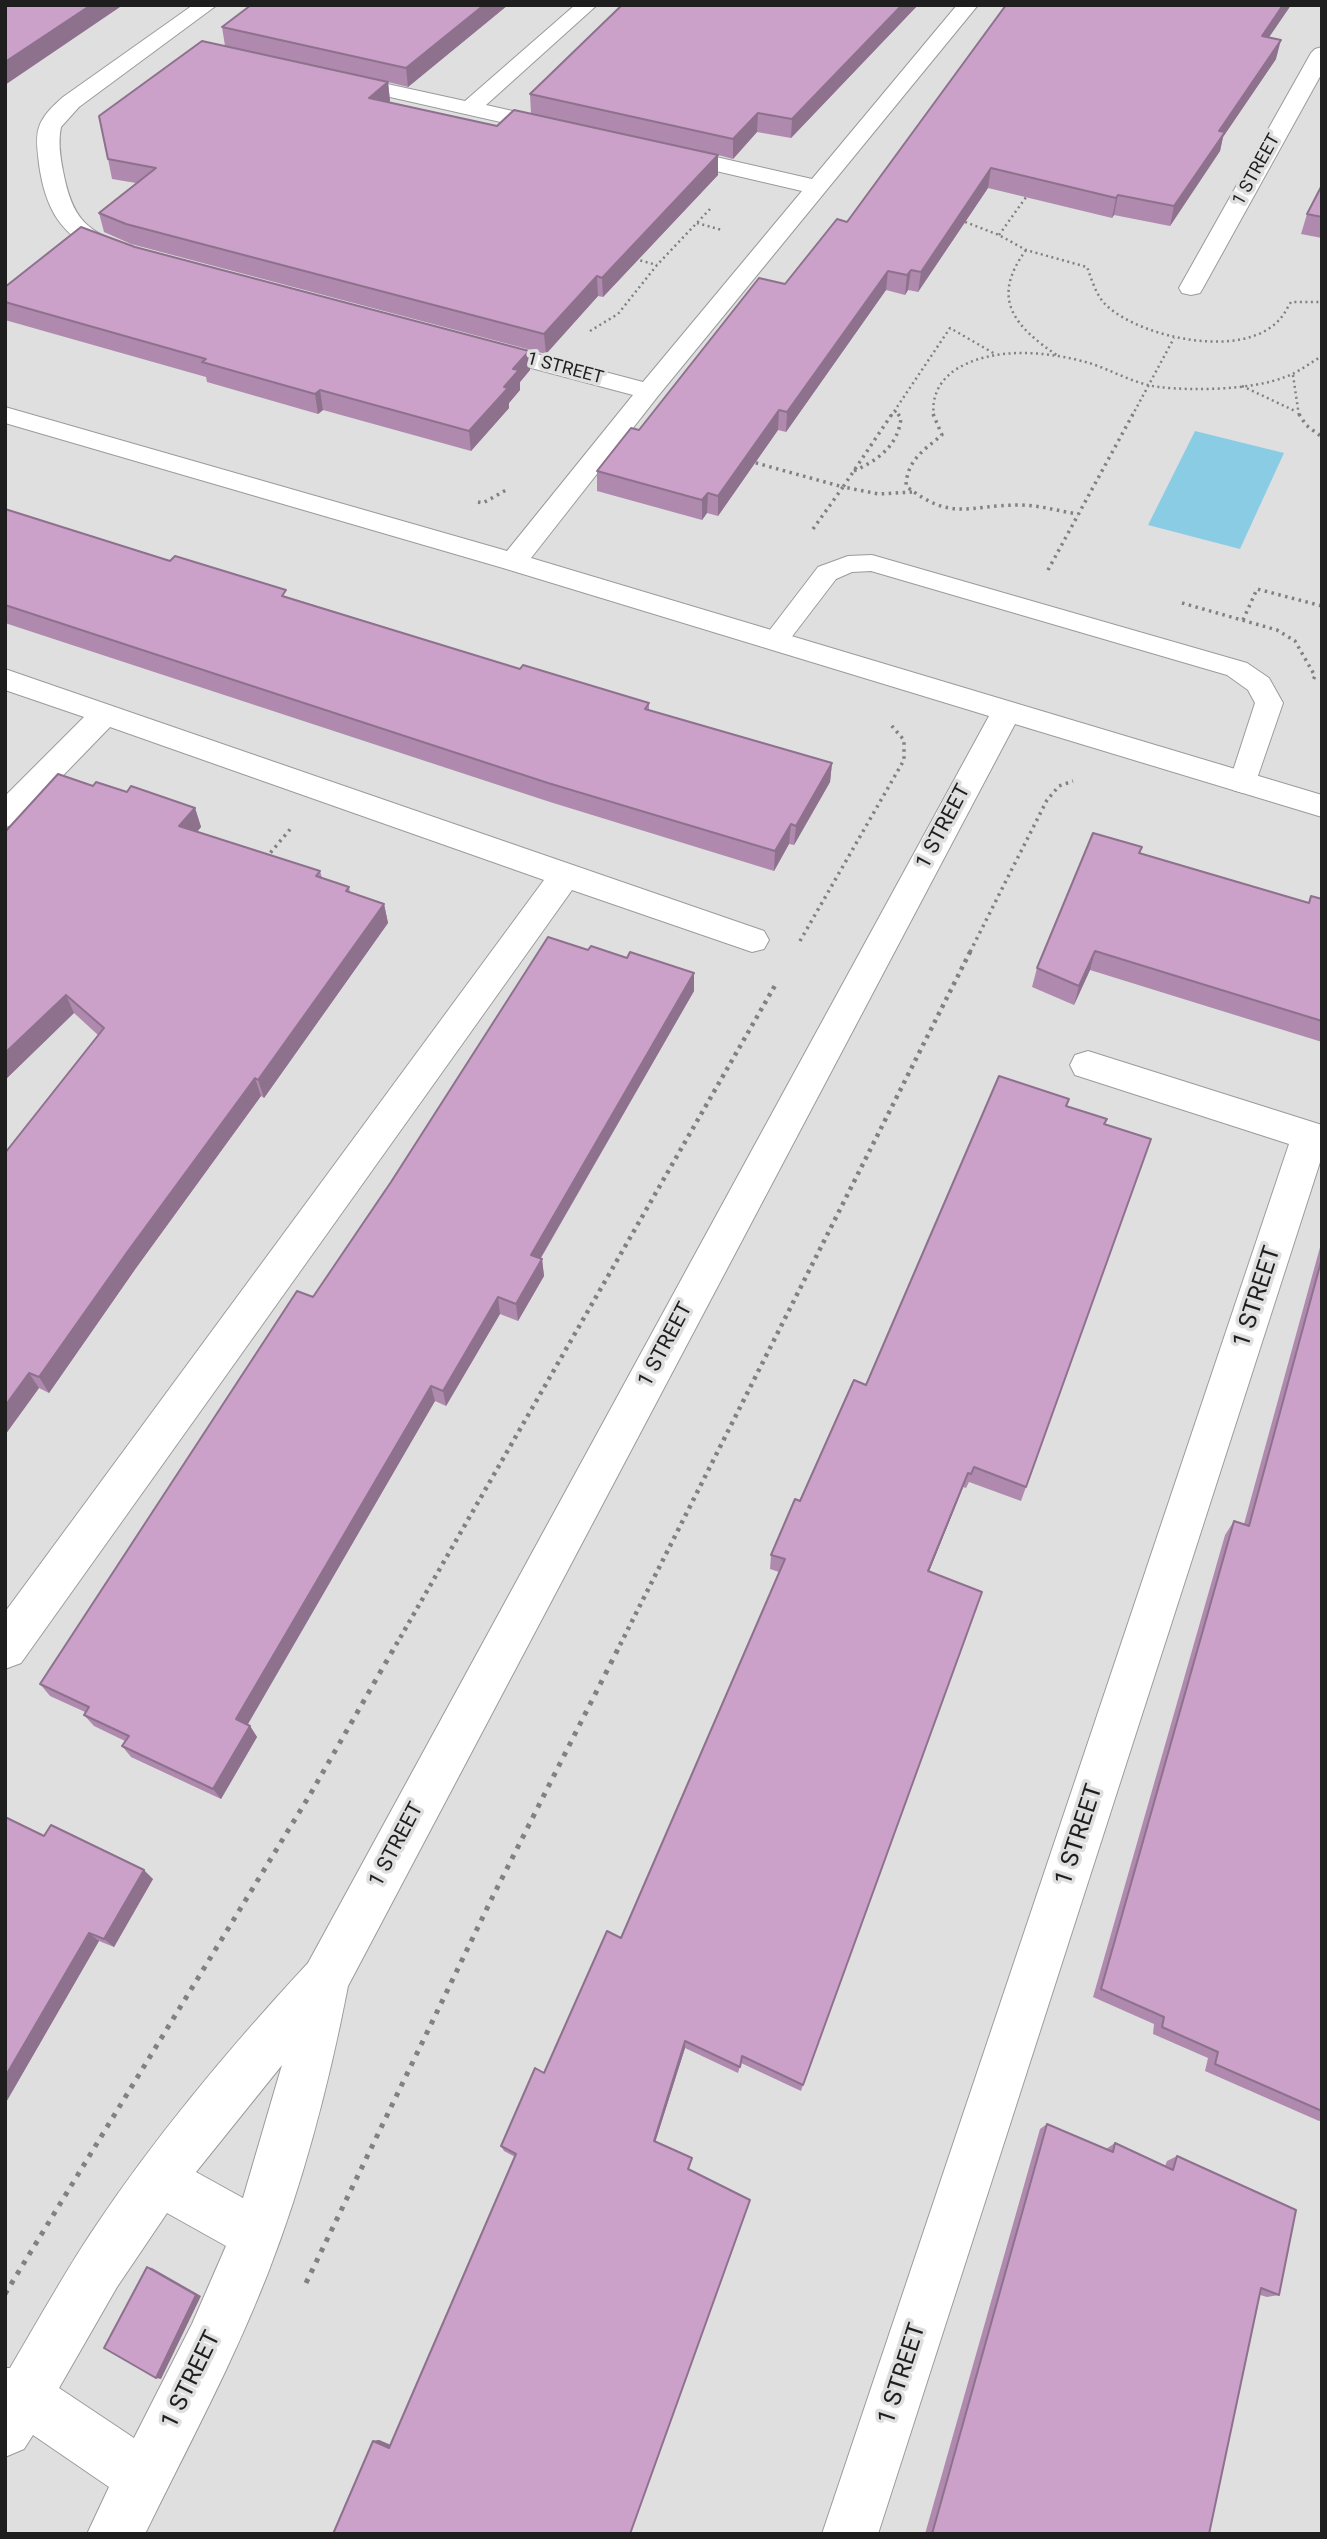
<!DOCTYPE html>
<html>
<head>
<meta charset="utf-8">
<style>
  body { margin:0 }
  #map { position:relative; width:1327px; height:2539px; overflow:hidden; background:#dfdfe0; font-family:Roboto,sans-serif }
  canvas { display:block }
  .frame { position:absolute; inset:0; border:7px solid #1e1e1f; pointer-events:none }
</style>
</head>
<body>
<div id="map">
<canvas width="1327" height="2539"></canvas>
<div class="frame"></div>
</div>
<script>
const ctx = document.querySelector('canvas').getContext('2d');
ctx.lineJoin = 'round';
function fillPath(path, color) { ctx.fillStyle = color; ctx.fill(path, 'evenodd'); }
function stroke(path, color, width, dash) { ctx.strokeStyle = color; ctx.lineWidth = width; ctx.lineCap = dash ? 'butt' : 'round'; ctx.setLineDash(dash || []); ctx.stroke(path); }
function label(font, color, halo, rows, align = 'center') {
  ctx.font = font + ' Roboto,sans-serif'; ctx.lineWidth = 7; ctx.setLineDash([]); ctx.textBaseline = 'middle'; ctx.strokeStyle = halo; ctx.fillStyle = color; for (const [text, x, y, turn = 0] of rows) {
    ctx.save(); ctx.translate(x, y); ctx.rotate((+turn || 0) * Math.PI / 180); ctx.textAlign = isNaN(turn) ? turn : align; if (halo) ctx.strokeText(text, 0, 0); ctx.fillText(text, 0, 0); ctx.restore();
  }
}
const water = new Path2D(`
  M1195,431l89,22 -44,96 -92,-24z`);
const pathFar3 = new Path2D(`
  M960,220l39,15 27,15 61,17c5,13 9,29 20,39 35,32 136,54 172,14 5,-5 8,-12 12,-18h31
  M697,223l25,7
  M999,235l30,-42
  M1026,250c-36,49 -12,76 32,106
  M635,259l22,6
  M590,331l28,-17 39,-49 54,-57
  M1293,375l6,41
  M1242,386l53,25
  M895,411l4,5
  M891,416l59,-88 45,26
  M934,416c-3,-18 5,-35 21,-46 37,-24 93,-19 134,-7 23,7 45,21 70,24 35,4 93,3 126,-10 14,-5 25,-14 37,-21
  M1132,416l42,-78`);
const pathFar2 = new Path2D(`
  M933,414l9,21c-18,15 -35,25 -36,51 46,36 61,19 113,19 20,0 39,6 59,9
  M1299,414l7,11 16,12
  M749,461l94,26 49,-73
  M854,471c24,-11 44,-25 47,-53l-3,-4
  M478,502l5,1 25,-14
  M813,529l30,-42 36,7 33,-2
  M1048,570l85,-156
  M1182,603l95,27 18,11 20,35 -3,6
  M1243,620l14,-31 65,17
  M266,858l26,-31
  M800,941l104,-181v-20l-13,-15
  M970,952l77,-152 12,-14 14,-5`);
const pathFar1 = new Path2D(`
  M396,1645l381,-663
  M620,1645l351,-695`);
const path = new Path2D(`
  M306,2283l187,-387 128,-253
  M5,2294l306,-501 86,-150`);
const service = new Path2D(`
  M872,555l375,108 22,15 14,25 -30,87 -10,3 -10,-3 -4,-7 26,-80 -7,-13 -21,-15 -356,-104 -19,1 -16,7 -52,68 -9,3 -9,-3 -4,-6 4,-6 52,-68 30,-11z`);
const minor = new Path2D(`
  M193,5h24l-138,102 -18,20c-3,14 -1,29 2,44 9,48 23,61 69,76l4,5 -4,5c-11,3 -20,-1 -31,-5 -41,-16 -56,-45 -62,-88 -1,-11 -4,-26 0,-37 4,-12 15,-22 24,-30z
  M575,5h22l-111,100 80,18 3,5 -3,5 -8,2 -221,-50 -8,-1 -3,-5 3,-5 8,-1 128,28z
  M957,5h21l-320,391 -127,162 791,237v22l-307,-93 -667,1262c-19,98 -44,194 -80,287 -35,90 -81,175 -123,261h-58l22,-47 -76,-52 -9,14 -19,8v-89h5c28,-47 54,-95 85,-141 63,-94 136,-181 213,-264l681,-1247 -486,-148 -498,-145v-16l502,144 126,-156 -162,-43 -4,-5 4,-5 9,-3 163,43 159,-191 -142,-33 -3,-5 3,-5 8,-2 144,33zM282,2065l-39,133 -47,-26zM167,2213l59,33 -34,78 -58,114 -75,-50 58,-101z
  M1322,47v26l-119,215 -3,5 -9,2 -9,-2 -3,-5 132,-235 4,-4z
  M5,669l759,262 5,9 -5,9 -12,3 -180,-62 -551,773 -16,6v-57l539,-732 -434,-153 -94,97 -11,3v-31l79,-79 -79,-27z
  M1088,1051l234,74v31l-444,1378h-56l467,-1390 -214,-69 -5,-10 5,-10z`);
const wall = new Path2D(`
  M508,5l-100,82 -20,-5 2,19 -1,1 108,24 34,-12 -1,-20 92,-89h296l-127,133 -34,-6 -24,27 -15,-4v20l-115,122 -5,-1 -52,58 -415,-110 -27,-12 -5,-19 37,-30 -24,-4 -4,-20 117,-113 -3,-19z
  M1291,5l-22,32 7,22 -53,78 -3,14 -50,75 -56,-11 -2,3 -124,-30 -70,104 -10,-2 -3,5 -19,-5 -100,142 -8,-2 -60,86 -11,-3 -5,7 -105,-29v-20l250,-249z
  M1322,185v53l-21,-4 6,-20z
  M135,247l394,104 1,19 -10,12v8l-11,13v5l-38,43 -148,-41 -5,4 -111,-32 -1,-5 -201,-57v-33z
  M5,509l515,160 129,34v7l183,53 -2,19 -36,63 -5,-1 -15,27 -224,-69 -545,-179z
  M93,786l102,22 6,19 -4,5 123,39 2,7 27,9 1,5 34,12 4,19 -124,175 -3,-2 -125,172 -87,125 -10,-5 -34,47v-282l93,-118 -24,-22 -69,67v-248z
  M1140,853l168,50 14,-4v143l-232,-72 -16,35 -42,-18 5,-19z
  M588,950l106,23v18l-153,267 1,1 2,17 -26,45 -18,-7 -54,92 -11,-5 -188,323 3,2 7,11 -36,62 -90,-42 -9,-11 3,-5 -31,-15 -10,-11 1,-3 -35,-16 -10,-12 273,-387z
  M1069,1099l-3,7 39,18 -79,363 -5,14 -52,-19 -3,6 -3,-1 -34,84 -126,514 -2,6 -60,-28 -3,10 -53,-25 -30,94 37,16 -3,12 -59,364 -257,-93 6,-1 12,5 124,-288 -11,-6 -3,-5 120,-208 158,-366 -9,-3 1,-14 95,-170z
  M1322,1240v880l-3,1 -114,-50 3,-13 -55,-24 1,-10 -61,-27 132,-462 9,-14 10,3z
  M44,1836l109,43 -39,68 -15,-6 -94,163z
  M1047,2124l59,25 9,-6 50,23 2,-5 10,-5 102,139 -12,2 -7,-2 -51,239h-284l115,-405z`);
const shadedWall = new Path2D(`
  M91,5h32l-118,80v-23z
  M484,5h24l-100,82 -2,-19z
  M902,5h16l-127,133 1,-19z
  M1283,5h8l-34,50 5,-19z
  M1281,40l-5,19 -53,78 -3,14 -50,75 4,-20 45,-75z
  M388,82l2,19 -19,16 -2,-19z
  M758,113l-1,19 -24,27v-20z
  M718,155v20l-115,122 -1,-19z
  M991,168l-3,20 -70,104 3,-20z
  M1118,195l-4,20 -2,3 4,-20z
  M911,270l-3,20 -3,5 2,-20z
  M888,271l-2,19 -100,142 1,-20z
  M597,276l1,20 -52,58 -2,-20z
  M529,351l1,19 -10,12v8l-11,13v5l-38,43 -2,-20 35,-44 9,-18z
  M320,390l3,20 -5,4 -3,-20z
  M779,410l-1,20 -60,86v-20z
  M708,493l-1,20 -5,7v-20z
  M832,763l-2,19 -36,63 2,-19z
  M195,808l6,19 -16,19 -6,-20z
  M791,824l-2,20 -15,27 1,-20z
  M384,904l4,19 -124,175 -6,-18z
  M1095,951l-5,19 -16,35 5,-19z
  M694,973v18l-161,280 -2,-16z
  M66,995l8,18 -69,67v-27z
  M255,1078l6,18 -125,172 -87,125 -10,-16 89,-126z
  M542,1259l2,17 -26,45 -2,-17z
  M498,1297l2,17 -54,92 -3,-15z
  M29,1373l10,15 -34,47v-29z
  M431,1386l4,15 -191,330 -8,-12z
  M968,1473l-5,14 -39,97 4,-13z
  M250,1726l7,11 -36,62 -8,-10z
  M144,1870l9,9 -39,68 -10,-8z
  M89,1933l10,8 -94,163v-27z
  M685,2041v7l-31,98v-5z
  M147,2267l5,1 49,28 -40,83 -5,-1z
  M379,2440l16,7 -6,1 -16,-7z`);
const building = new Path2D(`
  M5,5h86l-86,57z
  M251,5h233l-78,63 -184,-41z
  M622,5h280l-110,114 -34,-6 -25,26 -203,-45z
  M1006,5h277l-21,31 19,4 -62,91 6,1 -51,74 -56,-11 -2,3 -125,-30 -70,104 -10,-2 -4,5 -19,-4 -101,141 -8,-2 -61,86 -10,-3 -6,7 -105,-29 34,-43 8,2 120,-152 26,6 52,-65 10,3z
  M202,41l186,41 -19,16 128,28 17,-16 204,45 -116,123 -5,-2 -53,58 -418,-110 -27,-11 57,-45 -48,-9 -9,-43z
  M1322,185v32l-15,-3z
  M81,227l54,20 394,104 -16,18 6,1 -15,17 4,1 -39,43 -149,-41 -5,4 -113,-32 4,-3 -201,-57v-15z
  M5,509l165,52 5,-5 111,34 -4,6 238,73 3,-4 126,38 -4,6 187,54 -36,63 -5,-2 -16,27 -227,-68 -543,-178z
  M58,774l35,12 3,-4 31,10 4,-6 64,22 -16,18 141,45 -4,5 33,11 -3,4 38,13 -126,176 -3,-2 -127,173 -89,126 -10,-4 -24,33v-253l99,-125 -38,-33 -61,58v-221z
  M1093,833l49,14 -3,6 170,50 2,-7 11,3v122l-227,-70 -16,35 -42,-18z
  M548,937l40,13 3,-4 36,12 3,-6 64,21 -163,282 11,4 -26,45 -18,-7 -55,94 -12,-5 -195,333 14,7 -37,63 -91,-43 7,-10 -45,-21 5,-8 -49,-23 257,-393 16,6 78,-115z
  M999,1076l70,23 -3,7 41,13 -3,5 47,15 -125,348 -52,-20 -3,7 -3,-1 -40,98 54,21 -179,493 -61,-29 -2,11 -55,-26 -31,100 38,17 -4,11 62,31 -120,334h-297l40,-93 16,7 127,-294 -15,-8 34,-78 9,5 63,-142 14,7 164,-379 -14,-4 24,-56 5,2 54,-121 12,5z
  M1322,1258v853l-107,-47 3,-12 -56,-25 2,-10 -63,-28 133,-468 15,5z
  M5,1817l39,19 7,-11 93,45 -40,69 -15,-6 -84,144z
  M1047,2124l66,28 2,-9 58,27 4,-14 119,54 -17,85 -18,-7 -52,246h-277z
  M147,2267l49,28 -40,83 -52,-30z`);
const farStreetnames = [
  ["1 STREET",1257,170,-61],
  ["1 STREET",565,369,15]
];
const streetNames = [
  ["1 STREET",944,827,-62],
  ["1 STREET",666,1345,-62],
  ["1 STREET",397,1845,-62]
];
const nearStreetnames = [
  ["1 STREET",1258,1297,-72],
  ["1 STREET",1080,1835,-72],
  ["1 STREET",903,2374,-72],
  ["1 STREET",192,2380,-64]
];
fillPath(water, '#8bcce5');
stroke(service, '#9a9b9c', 2);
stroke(minor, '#9a9b9c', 2);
stroke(pathFar3, '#818182', 2.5, [2, 3.5]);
stroke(pathFar2, '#818182', 3.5, [2.5, 4.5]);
stroke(pathFar1, '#818182', 4.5, [3.5, 5]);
stroke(path, '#818182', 5, [4.5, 7]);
fillPath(service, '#fff');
fillPath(minor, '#fff');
fillPath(wall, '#af8aae');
fillPath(shadedWall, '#8e718d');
fillPath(building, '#cba1ca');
stroke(building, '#8e718d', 2);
label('18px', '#1e1e1f', '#dfdfe0', farStreetnames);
label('21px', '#1e1e1f', '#dfdfe0', streetNames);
label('24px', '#1e1e1f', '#dfdfe0', nearStreetnames);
</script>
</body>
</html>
